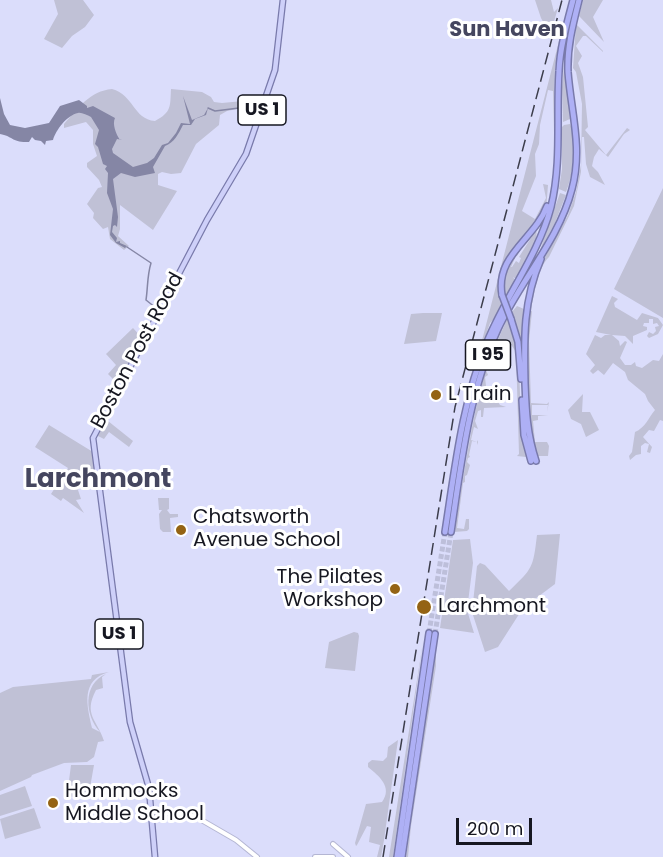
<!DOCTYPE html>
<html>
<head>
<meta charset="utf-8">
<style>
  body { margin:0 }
  #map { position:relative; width:663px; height:857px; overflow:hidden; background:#dbddfb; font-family:Poppins,sans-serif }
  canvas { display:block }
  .scale { position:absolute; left:456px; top:818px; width:76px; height:27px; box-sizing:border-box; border:3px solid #161721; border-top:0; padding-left:8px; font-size:18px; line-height:21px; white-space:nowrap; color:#161721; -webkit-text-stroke:4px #fff; paint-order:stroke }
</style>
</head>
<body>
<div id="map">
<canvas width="663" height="857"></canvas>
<div class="scale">200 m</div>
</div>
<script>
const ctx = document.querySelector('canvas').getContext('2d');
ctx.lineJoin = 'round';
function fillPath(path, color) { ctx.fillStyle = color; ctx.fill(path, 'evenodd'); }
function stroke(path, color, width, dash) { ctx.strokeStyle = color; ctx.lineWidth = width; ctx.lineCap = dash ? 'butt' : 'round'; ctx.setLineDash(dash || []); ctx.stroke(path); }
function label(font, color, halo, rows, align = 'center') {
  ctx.font = font + ' Poppins,sans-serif'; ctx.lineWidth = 6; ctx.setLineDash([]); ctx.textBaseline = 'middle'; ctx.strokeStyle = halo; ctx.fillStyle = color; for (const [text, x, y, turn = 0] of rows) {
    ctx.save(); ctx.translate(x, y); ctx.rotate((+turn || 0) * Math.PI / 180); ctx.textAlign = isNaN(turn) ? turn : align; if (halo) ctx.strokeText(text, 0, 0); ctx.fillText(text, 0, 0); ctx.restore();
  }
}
const green = new Path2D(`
  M54,0h29l11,15 -9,12 -13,9 -10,12 -18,-9 14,-25z
  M535,0h16l3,12 4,-4 -8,27 -9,-17z
  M583,0h20l-10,17 11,25 -25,-26z
  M576,24l27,27v1l-17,-16h-3l-7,10 6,10 -4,7 5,14 5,50 -3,3 21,25 21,-27 3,2 -6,4 -16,23 -9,-8 -5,8 -2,9 6,6 7,13 -15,-8 -4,-13 -2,-27h-2l-1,35 -7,34 -25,51c-12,12 -14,35 -18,52l-2,-3 5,-22 11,-27 23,-42 8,-23 5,-27 1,-61 -6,-32 -3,-4z
  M560,37l-5,31 -1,65 -1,-42 -5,-1 -8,35 -1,19 -4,10 1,22 -14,35 13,8 11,-21 -3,-14 5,1 -2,25 -42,55 -5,17v9l3,10 -7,17 -5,5 -13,37z
  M566,45v32l4,42 -7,3 -1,-35z
  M112,89c22,6 21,30 43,32 17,-9 15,-15 16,-32l31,3 9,5 3,5 8,1 21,-2 -1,7 -15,3 -7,4 -1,10 -23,19 -15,29 -10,1 -9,-2 -4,2v11l19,6 -24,39 -33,-25v24l-2,7 11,10 -5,4 -14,-11 -2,-12 -5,2 -10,-11 1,-5 -7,-9 11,-16 4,-1 -3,-7 -12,-13v-4l10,-7 -4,-12v-14l-7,-8 -22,6v-4c14,-16 26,-33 48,-35z
  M570,124c8,15 3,52 -4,68l-7,-3 3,-20v-42l2,-2z
  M663,188v130l-49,-29z
  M560,193l6,2 -11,28 -16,30z
  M536,230c4,11 -13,37 -20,49l-3,-2 2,3 -10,17c-8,-22 5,-41 20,-56l-8,15h-3l1,2 -4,9h1l4,-6 3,2 2,-5 -2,-1z
  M612,296l6,3 -4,4 1,4 22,13 5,-7 16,5 5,7 -5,9 -9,4 -2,-2 2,-4 4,2 3,-3 -1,-4 4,-1 -2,-3 -4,1v-5h-4v4h-5l-1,3 4,1v3l-14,6v8l-8,-8 -13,-1 7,6 1,5 5,-5 2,1 -7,16 5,7h6l4,-3 1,4 6,2 11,-8 6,1 4,-7v67l-3,-1 -6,11 -5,-1 -6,7 9,10 -2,6 -3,-1 2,-8 -4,-1 -4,3v8l-5,1 -6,5 -1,-4 3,-4 3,-20c10,-4 14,-15 20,-22l-7,-9 -3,-7 -17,-14 -3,-8 -12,-9 -9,12 -6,-5 -5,4 -3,-3 5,-6 -9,-11 9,-19 6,3 4,-3h6l-15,-3z
  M517,306l7,3 -1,39h-2l-5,-23 -5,-12z
  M532,311l-3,30 2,62 16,1 2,-2 -2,10 1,-7h-16v10h16l-10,1v4l-5,1 2,21h12l2,4 -1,10h-11c-15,-37 -10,-104 -9,-144z
  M423,313h19l-6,28 -32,3 7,-30z
  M508,317c13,32 11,65 13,98 1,14 7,30 5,42l-9,-1 2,-2 -3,-102 -8,-12 -4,-1 -3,8v15l-2,3 -10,-5z
  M133,328l10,11 -24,46 -11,-11 8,-9 -10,-11z
  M486,370l2,5 -3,2 1,9h-4l-2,7 4,-1 -1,9 5,2 4,-3 -1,-5h-5v-4c8,1 10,8 14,14l6,2 -22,1 -1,9h-2v-7l-3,1 -3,10 3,8 -4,-2 -3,13 6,2 1,-2v5l-1,-3 -5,-1 -3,14 1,2 -2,1 -1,4 3,3 -3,10 -2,1v6l-2,1 -6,45 7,1 2,-10h3v10l-2,2 -13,1c10,-54 16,-109 32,-162z
  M583,394l-1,18h8l9,18 -13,7 -5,-13 -10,-5 -3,-9z
  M103,417l30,24 -4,6 -20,-15 -5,7 -10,-5z
  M49,425l44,27 5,30 -15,-4 -5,12 3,9 -5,1 8,13 -21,-15 -2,3 -10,-7 17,-26 -33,-21z
  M158,498h11v11l-2,1 3,4h8v3l-8,1 1,14h-8l-3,-3 -1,-15 3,-4h-3z
  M560,534l-5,50 -32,24 -25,39 -13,5 -13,-40 5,-46 3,-3 5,2 24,26c24,-23 24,-23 28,-56z
  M470,539l3,24 -6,47 7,23 -34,-5 13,-88z
  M354,632l4,1 1,3 -4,35 -30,-3 4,-26z
  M423,642l-30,215h-4z
  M436,647v19l-25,160 -3,31h-2z
  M109,672c-29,8 -22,34 -17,56l8,4c-15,-16 -18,-48 6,-58l-4,3 1,11 -7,2c-13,25 1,29 8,51l-6,1 -4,15 -7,5 -23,1 -32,12 -1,2 -31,14v-98l13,-6 78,-8 1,-4z
  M398,740l-14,100 -3,17h-4l3,-12 -11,-3 2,-15 -4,-1 -10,19 -1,1 -1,-3 11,-39 16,-2c11,-15 -3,-26 -14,-35v-4l4,-3 11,1 4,-4 1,-10z
  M71,765h23l-6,34 -21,-3z
  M25,786l7,20 -32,10v-21z
  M34,808l7,20 -36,11 -5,-20z`);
const water = new Path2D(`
  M183,96l9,24 12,-5 4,-7 -2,7 -11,4 -4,6h-8c-4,8 -9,18 -18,21l-12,21 2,6 -20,4 -14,-4 -8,6 5,38 -1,10 -2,-2 -2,1 -1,6 5,6 -1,4 4,-1v2l7,3 -2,2 -9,-5 -6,-8 3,-26 -6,-16 1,-20 -3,-4 2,-3 -4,-2 -5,-17 -3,-3 4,-14 -8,-13c-4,-2 -10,-5 -13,-4 -11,2 -22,17 -25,27l-7,1 -1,4 -4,-4 -6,-1 -3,-3 -3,5c-17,1 -16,-6 -29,-8v-36l4,16 6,11 15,3 24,-5 11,-17 19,-6 8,6v2l6,-2 22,12c-3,6 1,16 5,22h2l-5,-1 -5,10 1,4 20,14 14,-4 7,-5 8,-13 6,-2 8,-10 5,-10 9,1z`);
const stream = new Path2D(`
  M208,108l7,3 24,-3
  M127,247l24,16c-4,13 -3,24 -5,37l10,8`);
const highwayTunnel = new Path2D(`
  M429,633l16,-101
  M435,634l16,-102`);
const secondary = new Path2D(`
  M151,812l35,2 12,4 38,22 21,17
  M333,844l15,13
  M315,857h18`);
const primary = new Path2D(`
  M155,857l-6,-69 -19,-66 -37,-284 114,-218 39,-66 29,-84 8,-70`);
const highway = new Path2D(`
  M502,295c-7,-40 33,-56 45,-89
  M511,319l7,23 3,37
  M522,400l2,35 7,26
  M536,461c-9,-27 -10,-51 -11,-78 -1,-44 -2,-83 16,-124
  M445,532c10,-64 17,-130 42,-190 19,-47 51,-86 64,-135 11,-45 5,-91 8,-136 1,-24 8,-48 14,-71
  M451,532c10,-68 18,-140 47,-203 22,-48 61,-89 74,-140 11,-41 -1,-77 -4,-117 -1,-25 5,-48 11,-72
  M397,857l32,-224
  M402,857l33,-223`);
const rail = new Path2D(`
  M383,857l72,-450 107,-407`);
const highwayBridge = new Path2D(`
  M502,295l9,24`);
const markers = [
  [436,395,6,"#946314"],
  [181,530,6,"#946314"],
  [395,589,6,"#946314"],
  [424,607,8,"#946314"],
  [53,803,6,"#946314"]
];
const shields = [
  [262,110,48],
  [488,355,45],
  [119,634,48]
];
const shieldNames = [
  ["US 1",262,110],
  ["I 95",488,355],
  ["US 1",119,634]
];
const streetNames = [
  ["Boston Post Road",138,351,-62]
];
const poiNames = [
  ["L Train",448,395],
  ["Chatsworth",193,518],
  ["Avenue School",193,541],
  ["The Pilates",383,578,"right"],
  ["Workshop",383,601,"right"],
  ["Larchmont",438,607],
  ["Hommocks",65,792],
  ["Middle School",65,815]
];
const neighbourhoodNames = [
  ["Sun Haven",507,31]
];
const districtNames = [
  ["Larchmont",98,480]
];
fillPath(green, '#c0c1d6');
fillPath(water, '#8586a5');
stroke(stream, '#8586a5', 1.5);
stroke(highwayTunnel, '#bdbfda', 5, [5, 2.5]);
stroke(secondary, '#b4b6d3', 6);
stroke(primary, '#797aab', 7);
stroke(highway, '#797aab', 8);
stroke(secondary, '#fff', 4);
stroke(primary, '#ced0f9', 4.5);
stroke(highway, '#aeb0f5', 5);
stroke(rail, '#3c3d4b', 1.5, [12, 6]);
stroke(highwayBridge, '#797aab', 8, []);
stroke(highwayBridge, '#aeb0f5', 5);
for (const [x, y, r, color] of markers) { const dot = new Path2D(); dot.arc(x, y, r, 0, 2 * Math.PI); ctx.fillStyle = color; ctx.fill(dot); stroke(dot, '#fff', 2); }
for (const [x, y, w] of shields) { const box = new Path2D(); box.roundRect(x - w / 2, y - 15, w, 30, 4.5); ctx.fillStyle = '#fff'; ctx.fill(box); stroke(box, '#161721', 1.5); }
label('bold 18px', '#161721', null, shieldNames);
label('20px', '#161721', '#fff', streetNames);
label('20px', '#161721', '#fff', poiNames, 'left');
label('bold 21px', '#45465f', '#fff', neighbourhoodNames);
label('bold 26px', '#45465f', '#fff', districtNames);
</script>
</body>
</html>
